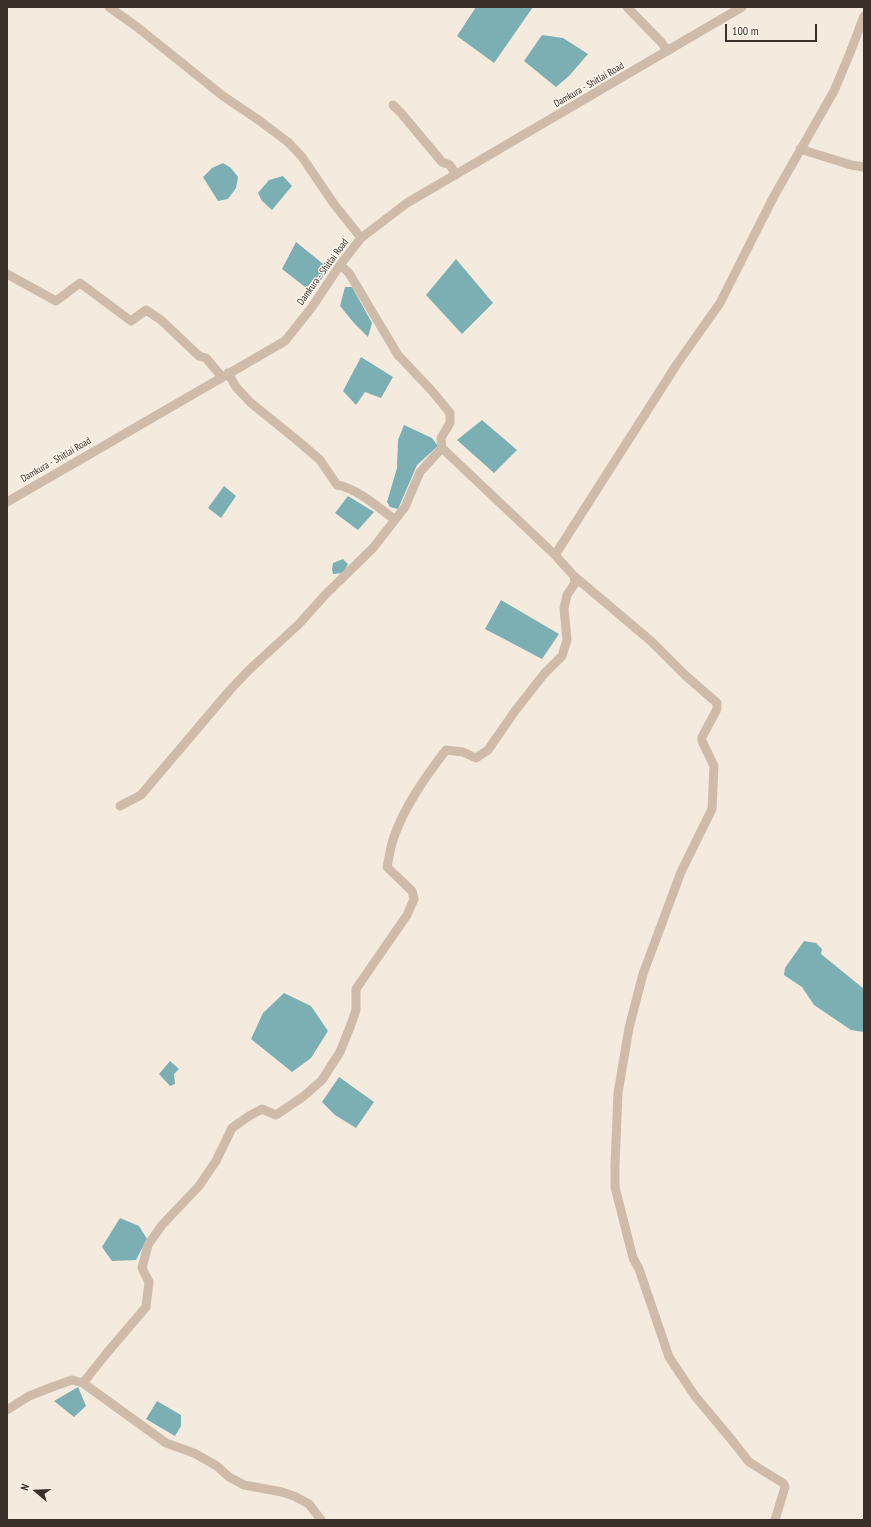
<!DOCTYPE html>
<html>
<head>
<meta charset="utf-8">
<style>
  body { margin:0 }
  #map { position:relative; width:871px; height:1527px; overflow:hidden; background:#f4ebde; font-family:"PT Sans Narrow",sans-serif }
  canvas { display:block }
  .frame { position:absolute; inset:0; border:8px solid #3a2f29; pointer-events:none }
  .north { position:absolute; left:16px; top:1471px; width:40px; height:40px; -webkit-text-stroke:3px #fbf5eb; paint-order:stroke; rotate:289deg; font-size:11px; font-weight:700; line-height:16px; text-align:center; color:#3a2f29 }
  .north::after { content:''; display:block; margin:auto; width:14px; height:18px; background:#3a2f29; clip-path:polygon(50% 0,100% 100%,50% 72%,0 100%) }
  .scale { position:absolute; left:725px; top:24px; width:92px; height:18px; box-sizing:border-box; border:2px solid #3a2f29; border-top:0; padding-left:5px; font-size:12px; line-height:14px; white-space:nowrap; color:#3a2f29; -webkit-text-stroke:3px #fbf5eb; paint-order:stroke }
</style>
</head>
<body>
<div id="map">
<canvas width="871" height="1527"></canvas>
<div class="frame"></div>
<div class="north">N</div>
<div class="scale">100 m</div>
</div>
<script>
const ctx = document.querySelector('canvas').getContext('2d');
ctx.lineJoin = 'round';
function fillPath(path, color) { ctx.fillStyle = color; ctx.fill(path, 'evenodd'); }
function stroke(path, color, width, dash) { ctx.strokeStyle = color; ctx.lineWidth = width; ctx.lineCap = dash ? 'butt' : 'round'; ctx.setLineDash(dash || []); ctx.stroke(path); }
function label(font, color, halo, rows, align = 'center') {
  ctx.font = font + ' "PT Sans Narrow",sans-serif'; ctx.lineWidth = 3; ctx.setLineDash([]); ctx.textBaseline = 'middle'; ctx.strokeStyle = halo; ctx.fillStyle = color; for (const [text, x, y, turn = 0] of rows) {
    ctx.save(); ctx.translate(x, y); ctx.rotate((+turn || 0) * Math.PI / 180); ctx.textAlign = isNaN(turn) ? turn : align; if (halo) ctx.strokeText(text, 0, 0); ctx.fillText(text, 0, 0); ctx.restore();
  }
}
const water = new Path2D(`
  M476,7h57l-39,56 -37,-27z
  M542,35l21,3 25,16 -19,22 -13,11 -32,-26z
  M223,163l8,5 7,9 -2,11 -8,11 -10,2 -15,-24 9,-9z
  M283,176l9,10 -20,24 -10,-9 -4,-8 11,-13z
  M296,242l31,25 -8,18 -10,5 -27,-21z
  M456,259l37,44 -31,31 -36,-39z
  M345,287h7l20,36 -4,14 -14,-14 -14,-17z
  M361,357l32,20 -12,21 -16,-6 -9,13 -13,-14z
  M482,420l35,30 -23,23 -37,-33z
  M404,425l28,13 6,8 -21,19 -19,44 -8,-2 -3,-5 10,-34 1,-28z
  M224,486l12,10 -15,22 -13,-10z
  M348,496l26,16 -16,18 -23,-17z
  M343,559l5,5 -5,9 -10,1 -1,-5 1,-6z
  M501,600l58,34 -17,25 -57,-30z
  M804,941l12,2 6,6 -1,5 43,35v43l-13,-2 -37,-25 -12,-18 -18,-12 1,-7z
  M284,993l27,13 17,25 -17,27 -19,14 -41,-33 12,-26z
  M170,1061l9,8 -5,5 1,10 -5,2 -11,-12z
  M339,1077l35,25 -18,26 -21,-13 -13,-13z
  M120,1218l19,8 8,13 -11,21 -24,1 -10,-14z
  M78,1387l8,19 -12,11 -20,-16z
  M157,1401l24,14v11l-6,10 -29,-17z`);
const minor = new Path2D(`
  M109,7l28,20 86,69 37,25 29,22 13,14 32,47 27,34
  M627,7l34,35 7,9
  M393,105l8,8 41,49 8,3 6,10
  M800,149l51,16 13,2
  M7,274l49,27 24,-18 51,38 15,-11 15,10 38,36 7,2 16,19
  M228,373l8,14 15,16 47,38 22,19 17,25c18,2 44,24 58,35
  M7,502l278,-161 27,-34 28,-42 21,-27 46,-35 335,-196
  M555,555l122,-191 43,-61 54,-107 60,-105 16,-38 14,-37
  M574,576l78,66 34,34 31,27v6l-15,28v4l12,25 -2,43 -31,63 -38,102 -14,54 -11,65 -3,73v21l18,71 6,11 30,88 26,39 36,43 18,23 34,21 2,4 -10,33
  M120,806l21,-11 89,-105 19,-20 50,-46 26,-29 48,-47 32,-41 15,-35 22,-24
  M83,1383l23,-29 40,-47 3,-25 -7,-14 6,-23 14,-20 37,-39 17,-25 16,-33 17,-12 13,-7 14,6 28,-19 18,-16 18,-28 10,-25 6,-17v-21l51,-74 7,-16 -2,-8 -25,-24c2,-9 3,-18 6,-27 10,-32 33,-64 53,-90l17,2 13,6 12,-8 27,-39 29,-37 18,-18 5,-16 -3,-32 3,-13 8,-12 -1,-7 -19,-21 -113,-107 -1,-10 9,-15v-10l-18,-22 -34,-36 -49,-82 -9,-8
  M7,1410l22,-14 23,-9 20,-7 11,3 83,60 28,10 23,13 12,11 15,8 38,7 12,4 15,8 12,16`);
const streetNames = [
  ["Damkura - Shitlai Road",589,85,-30],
  ["Damkura - Shitlai Road",323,272,-54],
  ["Damkura - Shitlai Road",56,460,-30]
];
fillPath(water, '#7bafb4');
stroke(minor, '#cebba9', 9);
label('10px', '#3a2f29', '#fbf5eb', streetNames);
</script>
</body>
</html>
